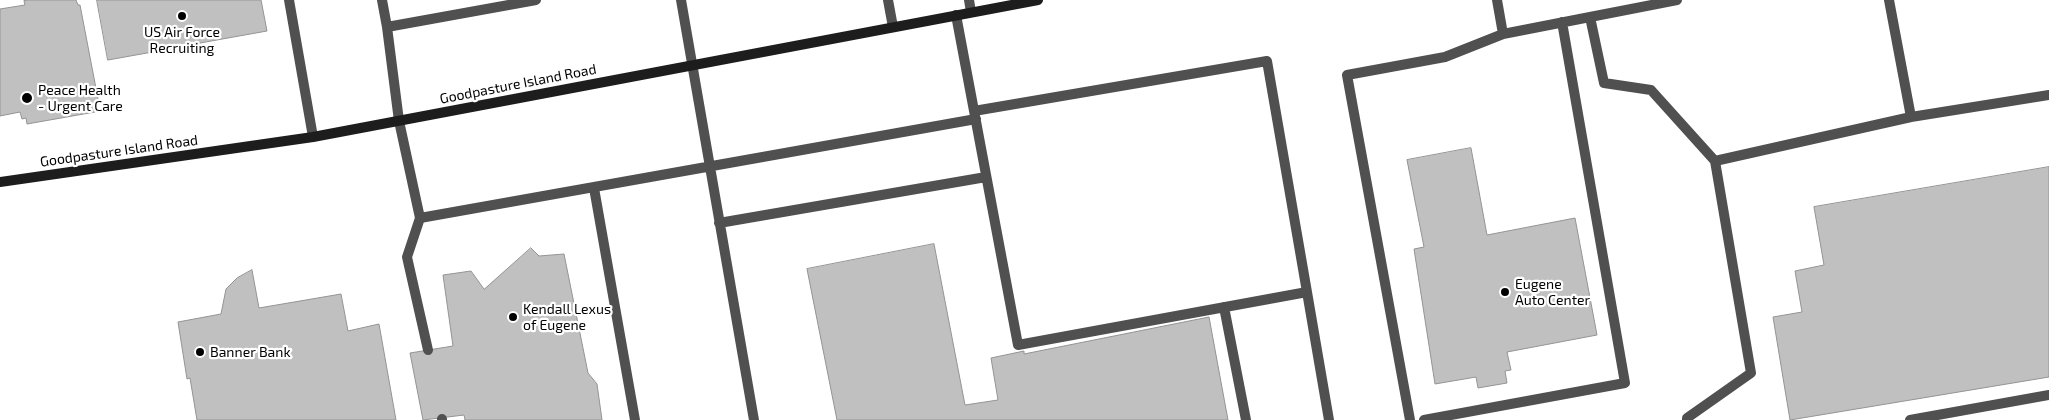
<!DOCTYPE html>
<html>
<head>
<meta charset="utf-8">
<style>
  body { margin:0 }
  canvas { display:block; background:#fff }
</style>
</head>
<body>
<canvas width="2049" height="420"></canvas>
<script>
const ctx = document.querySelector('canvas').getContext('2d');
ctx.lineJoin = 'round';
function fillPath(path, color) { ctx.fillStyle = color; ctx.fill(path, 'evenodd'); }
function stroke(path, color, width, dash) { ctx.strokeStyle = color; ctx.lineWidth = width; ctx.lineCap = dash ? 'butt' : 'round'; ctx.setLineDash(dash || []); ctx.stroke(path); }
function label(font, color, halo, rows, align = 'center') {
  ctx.font = font + ' "Exo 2",sans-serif'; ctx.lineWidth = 4.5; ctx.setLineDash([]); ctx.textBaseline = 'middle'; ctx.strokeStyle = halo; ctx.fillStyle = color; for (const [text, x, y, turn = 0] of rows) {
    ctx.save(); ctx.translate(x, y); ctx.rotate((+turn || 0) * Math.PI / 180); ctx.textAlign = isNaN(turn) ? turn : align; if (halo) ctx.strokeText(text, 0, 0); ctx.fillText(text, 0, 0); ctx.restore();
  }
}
const building = new Path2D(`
  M29,0h47l2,5h2l19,99 -5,1 1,7 -68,12 -1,-6 -4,1 -2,-7 -20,4v-107l25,-4 -1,-4z
  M97,0h164l6,31 -67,12 1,5 -25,5 -1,-5 -67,12z
  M1471,148l16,87 88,-17 22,117 -90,17 4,18 -6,1 2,12 -29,5 -2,-11 -41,7 -21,-135 10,-2 -17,-87z
  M2049,167v210l-259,43 -17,-103 29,-5 -7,-41 29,-6 -10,-58z
  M934,244l31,161 33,-5 -7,-42 33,-7v3l185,-37 19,103h-391l-30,-151z
  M531,248l8,8 25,-2 24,119 9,11 5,36h-137l-1,-5 -41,5 -13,-67 43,-7 -10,-71 28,-4 13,18z
  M252,270l7,38 82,-14 7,37 31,-7 17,96h-199l-7,-42 -3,1 -9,-57 43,-8 5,-25 11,-11z`);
const lane = new Path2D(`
  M289,0l24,137
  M382,0l5,27 149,-27
  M681,0l73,420
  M888,0l5,27
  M969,0l2,12
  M1497,0l6,34 87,-17
  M1677,0l-87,17 14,66 47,7 64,71
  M956,15l62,330 289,-53 -40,-231 -293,50
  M387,27l12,94 21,97 -13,39 21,93
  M1911,117l138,-22
  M594,188l41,232
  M420,218l556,-99
  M719,223l267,-46
  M1307,292l22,128
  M1224,307l22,113
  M442,419v1
  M1410,420l-63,-345 98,-18 58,-23
  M1424,420l201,-37 -63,-361
  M1687,420v-2l64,-45 -36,-212 196,-44 -22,-117
  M1910,420l139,-25`);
const secondary = new Path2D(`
  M0,182l313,-45 725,-137`);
const markers = [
  [182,16,5,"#000"],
  [27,98,6,"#000"],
  [1505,292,5,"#000"],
  [513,317,5,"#000"],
  [200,352,5,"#000"]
];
const poiNames = [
  ["US Air Force",182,32,"center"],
  ["Recruiting",182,48,"center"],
  ["Peace Health",38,90],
  ["- Urgent Care",38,106],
  ["Eugene",1515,284],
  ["Auto Center",1515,300],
  ["Kendall Lexus",523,309],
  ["of Eugene",523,325],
  ["Banner Bank",210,352]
];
const streetNames = [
  ["Goodpasture Island Road",518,84,-11],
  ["Goodpasture Island Road",119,151,-8]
];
fillPath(building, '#c0c0c0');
stroke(building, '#949494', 1);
stroke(lane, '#505050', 10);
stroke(secondary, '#1d1d1d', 10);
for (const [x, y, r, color] of markers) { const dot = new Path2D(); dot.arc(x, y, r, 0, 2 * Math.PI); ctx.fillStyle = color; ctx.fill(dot); stroke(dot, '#fff', 2); }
label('14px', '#000', '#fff', poiNames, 'left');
label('14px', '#000', '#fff', streetNames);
</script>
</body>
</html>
